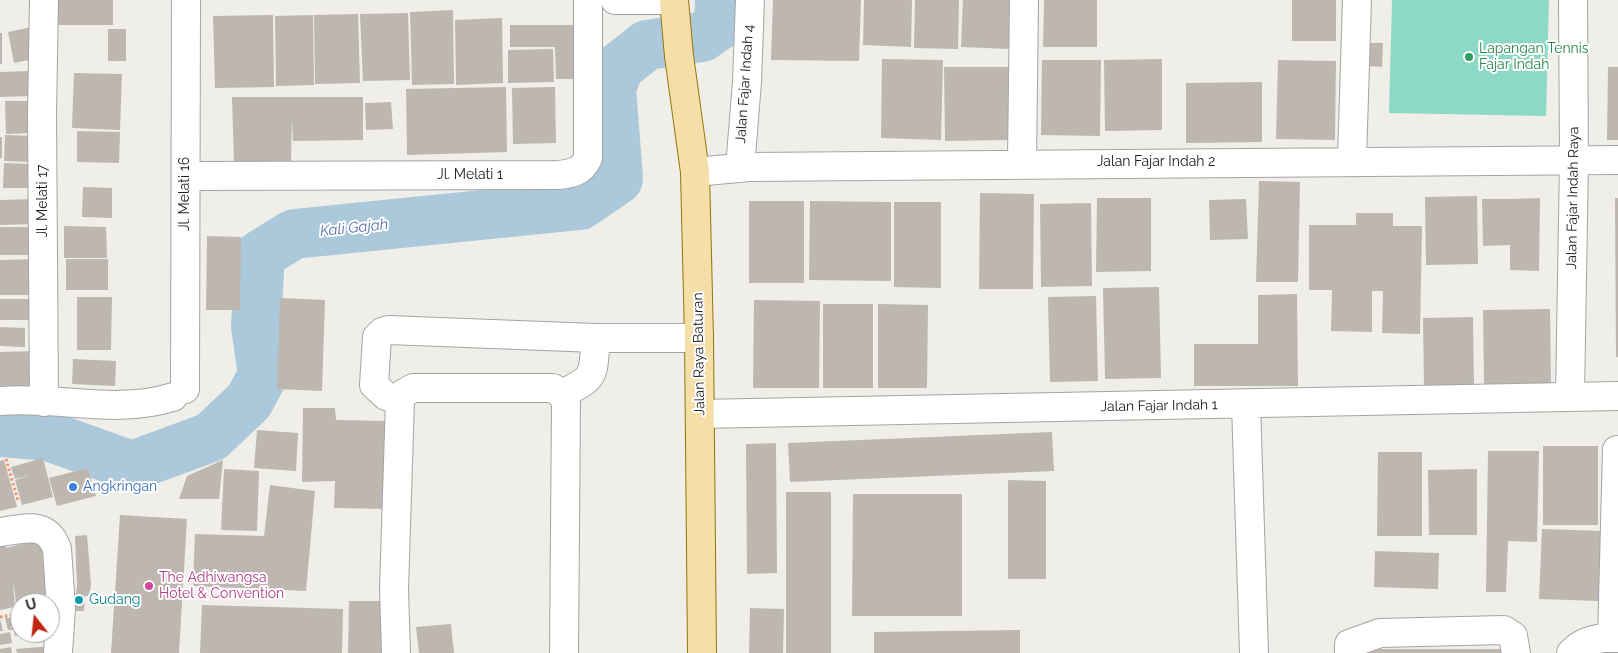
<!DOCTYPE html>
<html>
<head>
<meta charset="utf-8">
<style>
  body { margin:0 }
  #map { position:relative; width:1618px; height:653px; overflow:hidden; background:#f0eee8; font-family:Raleway,sans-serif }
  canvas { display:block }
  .north { position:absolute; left:10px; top:593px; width:50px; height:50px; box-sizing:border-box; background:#fff; border:1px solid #a6a6a6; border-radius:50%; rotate:344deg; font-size:14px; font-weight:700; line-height:20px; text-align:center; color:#202020 }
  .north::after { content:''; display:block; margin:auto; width:18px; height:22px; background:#c2260f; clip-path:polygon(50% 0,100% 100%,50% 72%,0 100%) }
</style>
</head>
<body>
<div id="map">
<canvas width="1618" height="653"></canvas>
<div class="north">U</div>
</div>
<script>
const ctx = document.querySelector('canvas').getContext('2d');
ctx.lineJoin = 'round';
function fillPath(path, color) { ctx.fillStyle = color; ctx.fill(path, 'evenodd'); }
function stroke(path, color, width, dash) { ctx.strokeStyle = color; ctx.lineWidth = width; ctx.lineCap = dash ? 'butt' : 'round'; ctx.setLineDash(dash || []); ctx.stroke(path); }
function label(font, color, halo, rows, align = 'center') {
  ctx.font = font + ' Raleway,sans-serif'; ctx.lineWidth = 4; ctx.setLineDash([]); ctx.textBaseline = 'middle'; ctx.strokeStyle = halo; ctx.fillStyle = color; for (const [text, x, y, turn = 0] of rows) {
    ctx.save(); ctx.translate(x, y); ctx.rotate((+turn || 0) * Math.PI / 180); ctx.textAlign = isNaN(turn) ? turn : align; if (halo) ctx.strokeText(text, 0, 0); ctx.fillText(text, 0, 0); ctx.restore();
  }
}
const pitch = new Path2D(`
  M1392,0h157l-3,116 -157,-3z`);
const river = new Path2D(`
  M0,432l48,4 84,30 79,-29 38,-36 14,-26 -7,-49 4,-71 34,-21 286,-29 38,-26 -7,-91 8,-21 28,-22 55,-8 17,-12 1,-25`);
const building = new Path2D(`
  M53,0h60v25h-60z
  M773,0h88l-2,61 -88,-1z
  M864,0h48l-1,47 -48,-2z
  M915,0h44l-1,49 -44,-1z
  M963,0h48l-1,49 -49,-2z
  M1044,0h53v47h-54z
  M1292,0h44v41h-44z
  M453,10l1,74 -42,1 -2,-73z
  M408,13l2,67 -47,1 -3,-67z
  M358,14l2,69 -45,1 -1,-69z
  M273,15l1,72 -59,1 -2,-72z
  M313,15l1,70 -38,1 -1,-70z
  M502,18l1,65 -47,2 -1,-65z
  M510,25h72l1,54h-27l-1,-32h-45z
  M32,27l6,31 -24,5 -6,-31z
  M108,29h18v32h-18z
  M0,33h2v31h-2z
  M1367,43h16l-1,24 -16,-1z
  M553,49l1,33 -46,1v-33z
  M882,59l61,1 -2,80 -60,-2z
  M1162,59v71l-57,1 -1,-71z
  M1042,60h59l-1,76 -59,-1z
  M1278,60l58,1 -1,79 -59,-1z
  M944,67h65l-1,73 -63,1z
  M1608,67h10v73h-11z
  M30,71l1,25 -31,1v-25z
  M74,73l48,1 -2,56 -48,-2z
  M1262,82v60l-76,1v-60z
  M506,87l1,65 -100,3 -1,-66z
  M555,87l1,56 -43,1 -1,-56z
  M232,97h131v43l-70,1 -1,-22 -1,42 -57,2z
  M5,101h27v32l-26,1z
  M391,102l2,27 -27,1 -1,-27z
  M77,131l43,1 -1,31 -42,-1z
  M5,135l29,1 -1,26 -29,-1z
  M0,137h2v21h-2z
  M4,163l26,1v24h-27z
  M1259,181l41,1 -2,100h-42z
  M83,187l29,1v30l-30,-1z
  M980,193l54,1 -1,95h-54z
  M1477,196l1,68 -52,1 -1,-68z
  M1097,198h54v73l-55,1z
  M1615,198h3v159h-2z
  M34,199l1,25 -35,1v-25z
  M1246,199l2,40 -38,1 -1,-40z
  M1511,199l29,-1 -1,73 -29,-1v-25l-27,1 -1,-47z
  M749,201h55v82h-55z
  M810,201l81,1v79l-82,-1z
  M894,202h47v86l-47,-1z
  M1091,203l1,83 -51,1 -1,-83z
  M1356,213h37v13h29l-2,108 -38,-1 1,-42h-11v41l-41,-1 1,-41h-23v-65h47z
  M64,226l42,1 1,31h-43z
  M0,227h35v28h-35z
  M207,236l34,1 -1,73h-34z
  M37,259l-1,36h-36v-35z
  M66,259h42v31h-42z
  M1159,287l2,91 -56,1 -2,-91z
  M1297,294l1,92h-104v-42h64v-49z
  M1096,296l2,85 -48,1 -2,-85z
  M77,297h35l-1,53h-34z
  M280,298l45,2 -3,91 -45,-2z
  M0,299h34v21h-34z
  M754,300l66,1 -1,87h-66z
  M823,304h50v84h-50z
  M878,304l50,1 -1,83h-49z
  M1550,309l1,74 -67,1 -1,-74z
  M1473,317l1,68 -50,1 -1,-68z
  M0,327l25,1v19l-25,-1z
  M36,351l1,39 -37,1v-39z
  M73,359l43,2 -1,25 -43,-2z
  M303,408h32l1,12 52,1 4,88 -58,-1 1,-27 -33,1z
  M257,430l41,3 -2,38 -42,-3z
  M1052,432l2,39 -264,11 -2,-39z
  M776,443l1,130 -30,1 -1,-130z
  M1543,446h55v79h-55z
  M1488,451h51l-2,91 -29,-1 -2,51h-20z
  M1378,452h44v84h-45z
  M43,458l10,39 -31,8 -7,-25 16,-5 -16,4 -4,-12z
  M4,460l13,47 -17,4v-50z
  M223,460l-4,39h-40l8,-23z
  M88,468l8,28 -39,10 -8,-28z
  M224,469l35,2 -2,60 -36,-1z
  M1477,469v66h-48l-1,-65z
  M1008,480l38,1v98h-38z
  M270,485l45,6 -9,100 -113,-5 2,-52 69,2z
  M786,492h45v161h-45z
  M853,494h109v122h-110z
  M120,515l67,4 -8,134h-68z
  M1542,529l60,2 -3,70 -60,-2z
  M87,535l4,50 -2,11h-4l-1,15h-11l4,-25 -2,-50z
  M50,537v66h-30v6h-4l-1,-16 -2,-9 2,23 -15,3v-66h5l1,4z
  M1375,551l64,2 -1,36 -64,-2z
  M349,601h42l-1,52h-42z
  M202,605l141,4 -1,44h-142z
  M750,608l34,1 -1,44h-34z
  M20,617v16l11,1 -16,2 -1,-6h-6l-3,-12z
  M0,619l3,12h-3z
  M451,624l3,29h-35l-3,-26z
  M1020,630v23h-146v-21z
  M10,632l2,11 -12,2v-11z
  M53,646v7h-36l-1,-4z
  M11,647l1,6h-12v-4z
  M1362,649h146v4h-146z`);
const path = new Path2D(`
  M6,459l12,42
  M0,617l20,-3`);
const minor = new Path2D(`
  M44,0l-2,113 2,289
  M615,0h59
  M1352,160l5,-160
  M1022,163l2,-163
  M740,168l7,-86 3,-82
  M695,172l54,-5 869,-7
  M186,176l371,-1c14,-1 25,-3 31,-17v-158
  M596,338h103
  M185,389l1,-389
  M1570,396l4,-236 -1,-160
  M400,400l-14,-4 -12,-11 3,-48 5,-5 6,-2 208,8c-4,38 2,38 -34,56
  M0,401c58,-5 115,14 173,-4
  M1246,404l8,249
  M700,414l918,-18
  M0,532c25,-3 47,-12 57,17l4,59 -3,45
  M1612,638l5,-188
  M396,653l-2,-63 6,-190 4,-7 9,-5h140l9,6 4,9 -2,250
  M1349,653v-9l31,-11 124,-3 9,6 3,17
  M1571,653c12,-13 30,-16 47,-15`);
const major = new Path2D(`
  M674,0l5,56 16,116 4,166 3,315`);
const markers = [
  [1469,57,5,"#2e9e5b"],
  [73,487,5,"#3f7fe0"],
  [149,586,5,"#d1479c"],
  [79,600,5,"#0f9aa8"]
];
const leisureNames = [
  ["Lapangan Tennis",1479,49],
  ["Fajar Indah",1479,65]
];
const streetNames = [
  ["Jalan Fajar Indah 4",745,84,-86],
  ["Jalan Fajar Indah 2",1156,162],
  ["Jl. Melati 1",470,175],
  ["Jl. Melati 16",185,194,-90],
  ["Jalan Fajar Indah Raya",1573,198,-89],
  ["Jl. Melati 17",43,201,-90],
  ["Jalan Raya Baturan",699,354,-91],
  ["Jalan Fajar Indah 1",1159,406,-1]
];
const shopNames = [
  ["Angkringan",83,487]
];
const hotelNames = [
  ["The Adhiwangsa",159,578],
  ["Hotel & Convention",159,594]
];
const cultureNames = [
  ["Gudang",89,600]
];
const waterNames = [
  ["Kali Gajah",354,228,-6]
];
fillPath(pitch, '#8cd9c5');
stroke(river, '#abc9da', 50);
fillPath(building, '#bdb7b0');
stroke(minor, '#a4a4a4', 30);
stroke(major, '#91760b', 30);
stroke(path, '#f09479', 3, [2.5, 2.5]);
stroke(minor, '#fff', 28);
stroke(major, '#f5dea7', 28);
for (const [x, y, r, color] of markers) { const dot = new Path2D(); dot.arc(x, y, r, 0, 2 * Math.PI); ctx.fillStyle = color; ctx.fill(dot); stroke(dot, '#fff', 2); }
label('14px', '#27864d', '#fff', leisureNames, 'left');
label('14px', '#202020', '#fff', streetNames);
label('14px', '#366cbe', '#fff', shopNames, 'left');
label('14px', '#b23c85', '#fff', hotelNames, 'left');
label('14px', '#0d838f', '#fff', cultureNames, 'left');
label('italic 15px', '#5373aa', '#fff', waterNames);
</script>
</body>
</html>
